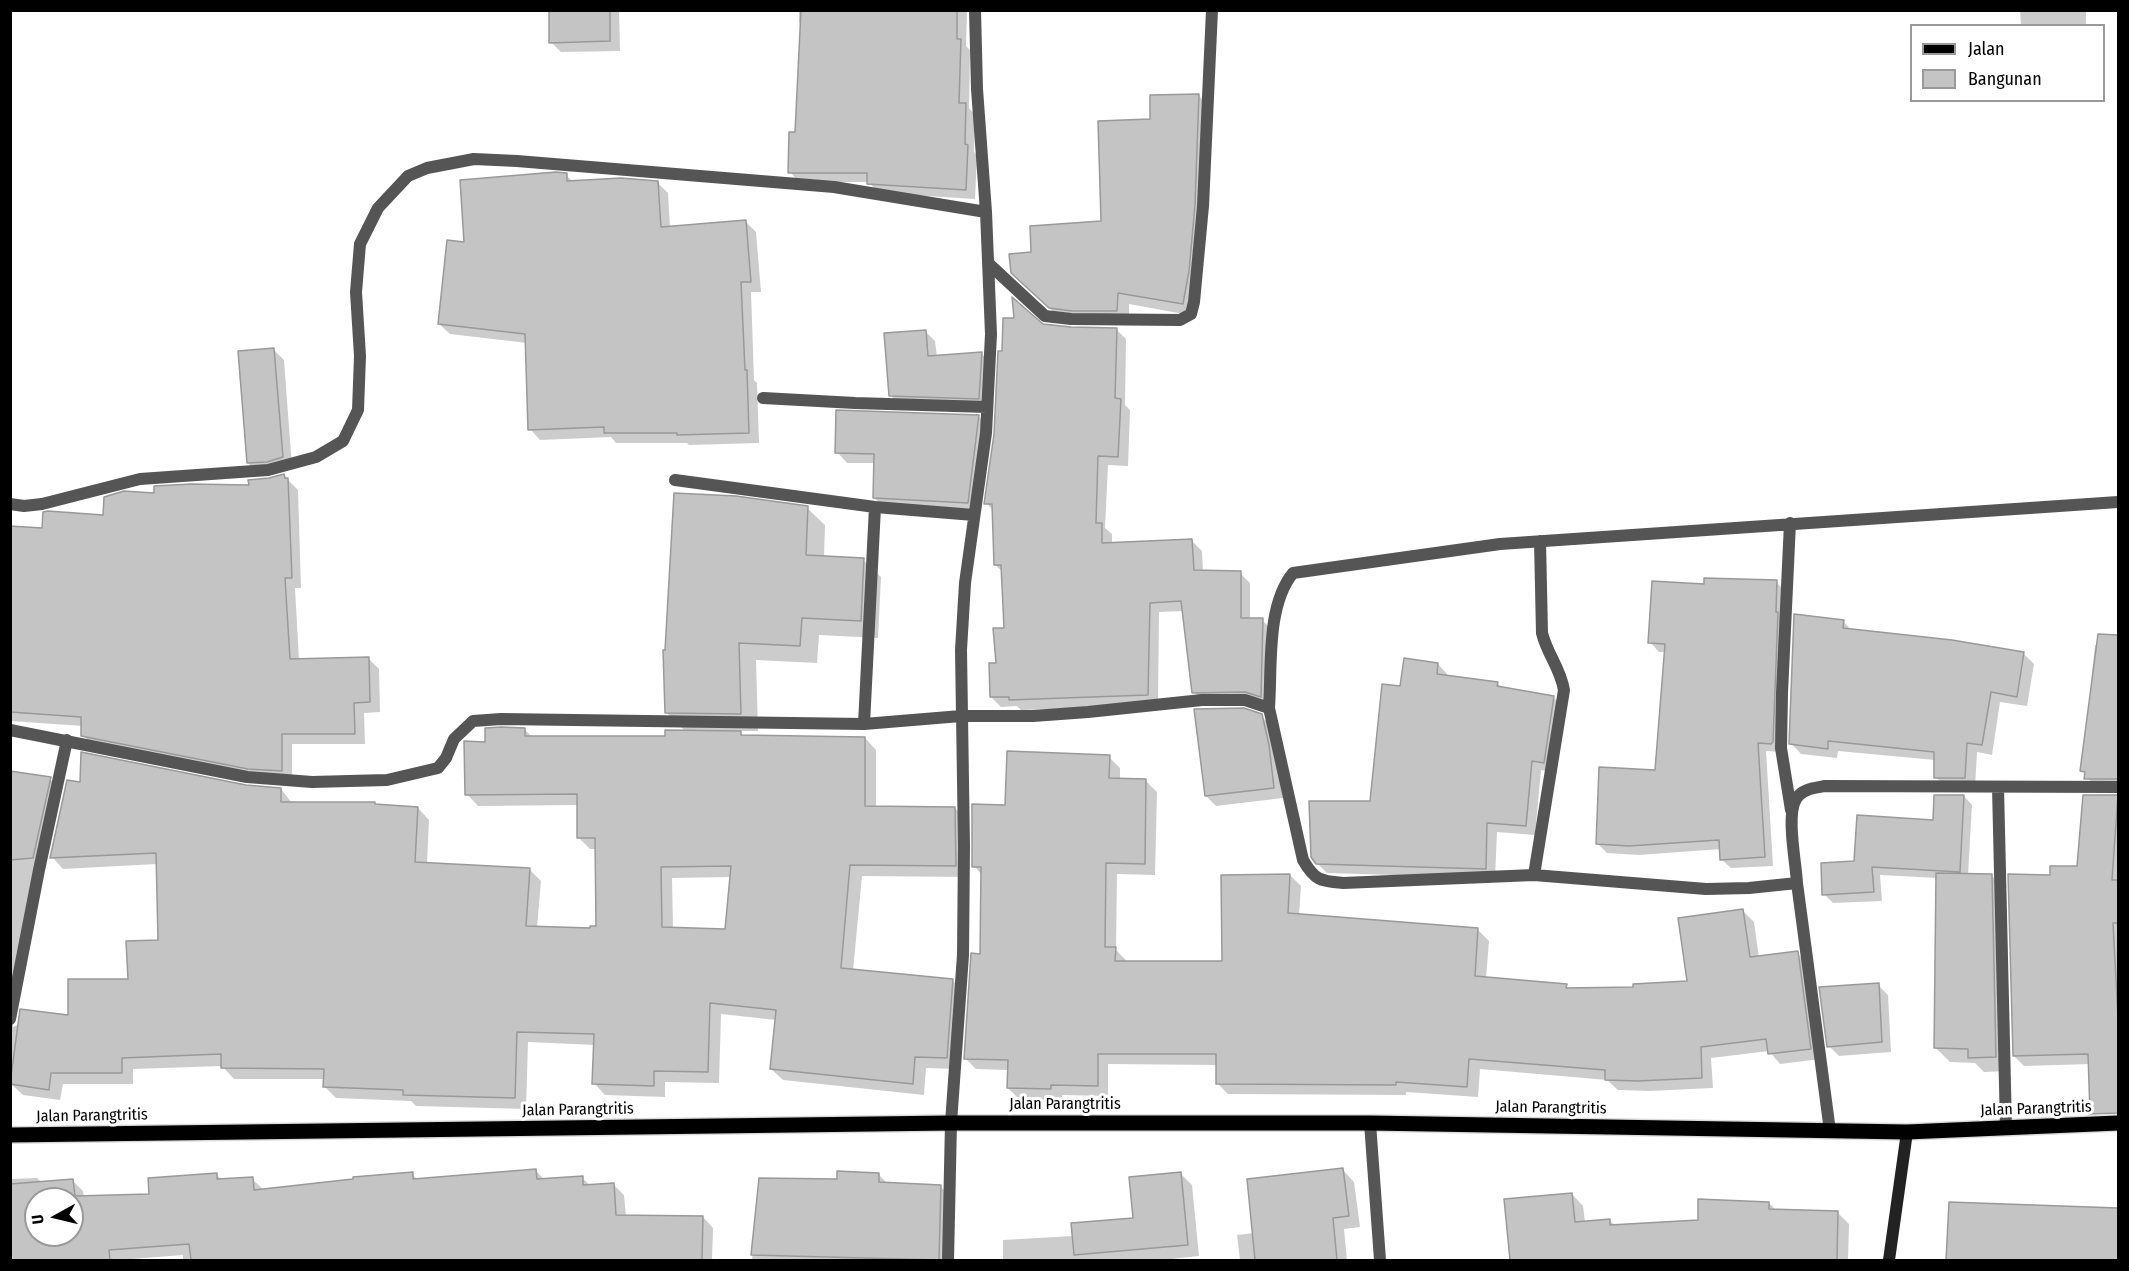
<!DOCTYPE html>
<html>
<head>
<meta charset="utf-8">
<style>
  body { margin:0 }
  #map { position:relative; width:2129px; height:1271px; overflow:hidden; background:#fff; font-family:"Fira Sans Condensed",sans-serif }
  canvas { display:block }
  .frame { position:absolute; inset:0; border:12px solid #000; pointer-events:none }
  .legend { position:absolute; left:1910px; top:24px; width:195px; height:78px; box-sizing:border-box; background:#fff; border:2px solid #999; margin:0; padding:8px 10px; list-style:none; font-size:18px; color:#000 }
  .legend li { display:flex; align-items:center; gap:12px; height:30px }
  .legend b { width:30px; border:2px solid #999 }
  .north { position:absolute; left:24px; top:1187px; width:60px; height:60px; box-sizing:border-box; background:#fff; border:2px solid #999; border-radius:50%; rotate:262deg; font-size:16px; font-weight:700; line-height:24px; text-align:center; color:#000 }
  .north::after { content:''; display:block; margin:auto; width:21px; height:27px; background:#000; clip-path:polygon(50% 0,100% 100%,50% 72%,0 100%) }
</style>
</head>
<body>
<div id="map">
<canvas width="2129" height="1271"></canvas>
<div class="frame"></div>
<ul class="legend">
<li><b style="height:8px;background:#000"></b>Jalan</li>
<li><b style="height:16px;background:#c4c4c4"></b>Bangunan</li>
</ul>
<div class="north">U</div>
</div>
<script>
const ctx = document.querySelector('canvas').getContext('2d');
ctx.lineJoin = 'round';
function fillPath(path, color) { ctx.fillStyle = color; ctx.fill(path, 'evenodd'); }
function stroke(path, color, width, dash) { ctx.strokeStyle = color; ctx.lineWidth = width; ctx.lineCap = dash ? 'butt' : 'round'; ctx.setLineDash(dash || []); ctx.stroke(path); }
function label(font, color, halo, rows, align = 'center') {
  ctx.font = font + ' "Fira Sans Condensed",sans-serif'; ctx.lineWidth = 6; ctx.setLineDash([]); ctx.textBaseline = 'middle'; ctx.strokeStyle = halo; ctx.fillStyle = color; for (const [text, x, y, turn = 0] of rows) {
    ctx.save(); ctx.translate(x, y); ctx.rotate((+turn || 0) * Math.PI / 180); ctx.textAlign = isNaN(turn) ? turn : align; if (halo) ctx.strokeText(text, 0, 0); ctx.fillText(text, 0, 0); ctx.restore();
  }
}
const shadow = new Path2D(`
  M550,10h69l1,41 -59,1 -10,-10z
  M799,10h168l-1,36 4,4 -1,58 6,7 -1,37 3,4 -2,43 -97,-6 -9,-11h-70l-9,-10 7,-38 5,-108 -3,-4z
  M2020,10h66v16h-65z
  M1199,96l12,12 -16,208 -66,-12v19l-67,-3 -37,-35 8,-31 69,-32 49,-102z
  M566,175l8,8 83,-1 11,11 2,35 75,-7 11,11 5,60h-10l3,88 3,3 2,60 -70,2 -2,-2h-71l-5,-6 -71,3 -10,-11 -3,-86 -77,-9 -11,-10 26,-80z
  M1043,325l28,4h45l10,10 -1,66 5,5 -2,56 -20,-1 -3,63 7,6v10l80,-3 10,10 1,21 37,1 10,10v37h12l10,10 -1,76 -67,-4 -10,-10 -10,-81 -25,1 -1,93 -137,5 -4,-4 -16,1 -10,-10 15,-68 -3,-57 -8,-7 -1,-54 -8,-8 10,-69 7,-82z
  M925,331l10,10 2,16 44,-4 10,10 -2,45 -88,-3 -11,-10z
  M274,350l10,10 8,107 -34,6 -10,-10z
  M978,416l10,10 -11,86 -93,-4 -10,-10 1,-35h-28l-10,-11z
  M284,476l14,14 3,98h-6l4,72 70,-1 10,10 1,43 -16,1 1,31h-73v37l-199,-35 -10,-11v-9l-73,-5v-193l34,2 61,-14 51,-22 94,-8z
  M807,508l18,17 -1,32 39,3 18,17 -3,61 -59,-3 -2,28 -61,-3 2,71h-19l6,6 120,1 11,12v57l79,1 11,12 1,57 -105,-1 -9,95 99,9 12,12 -6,77 -32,-1 -2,27 -141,-15 -12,-11 5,-49 -55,-6 -2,69 -54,-1v15l-60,-2 -11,-12 1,-38 -67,-3 -2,67 -110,-3 -5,-5 -75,-3 -11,-11v-8h-91l-12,-13 -89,3v15h-70l-3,16 -37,-5 -12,-11 -1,-311 40,6 11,11 -40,151 -8,86 5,-2 3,-14 49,6 59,-37 31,-39 -3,-77 -94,5 -11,-12 30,-74 163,4 36,2 11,14 126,5 11,12 -2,44 102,5 12,12 -4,46 55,2 6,-1 -1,-79h-7l-12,-12v-32l-100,1 -11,-12 19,-51 38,-14 8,8 135,1 18,-7 -19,-19zM732,877l-6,54 -53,-2 -1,-51z
  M1776,582l9,9 -4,161 -15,-1 7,115 -42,2 -10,-9v-10l-82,6 -32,-2 -9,-9 58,-72 10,-120h-7l-9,-10 55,-57z
  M1843,621l9,10 99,11 73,12 10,10 -7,42 -27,-4 -8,53 -15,-3 -2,36h-29l-10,-11 -1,-17 -97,-9 -1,7 -36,-4 -10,-11z
  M2095,645l23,2v142l-22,-1 -14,-18 10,-76 -2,-2z
  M1438,664l9,10v2l50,7 6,6 50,8 10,10 -10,65 -12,-2 -6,65 -38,-3 -2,46 -168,-5 -10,-10 54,-61 30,-114z
  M1261,716l10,10 7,30 5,42 -67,8 -10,-10z
  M1109,757l11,11v12l26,1 11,11 -2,83 -38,-1 -1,76 10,10v2l98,1 66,-88 11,11 -2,29 179,15 11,11 -3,37 80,8 4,4 65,-1 54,-6 54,-72 11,11 5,36 38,-5 11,11 13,95 -41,5 -11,-13 -58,7 2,30 -63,3 -32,-1 -11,-10 -127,-11 -2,28 -72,-5v3l-178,-1 -11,-11v-18l-109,-1v32l-46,-1v5l-43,-1 -11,-11 1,-18 -33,-1 -11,-11 16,-103 1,-80 -8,-9 32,-59z
  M1964,796l8,9 -4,70h23l15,15 4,181 -26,1 -9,-9 -25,-1 -15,-15 2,-169 -57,-3 2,26 -49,2 -9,-9 31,-31 79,-41z
  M2084,797h34v301h-17l-11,-34 -66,2 -10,-10 37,-180 28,-9z
  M1878,985l10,10 3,57 -52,4 -10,-10z
  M1343,1170l11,12 6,45 -16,2 3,31h-107l-3,-25 17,-2z
  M536,1171l9,9 37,-2 9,8 23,-1 10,10 2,22h77l10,11 -1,32h-529v-5l-64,5h-109v-81l27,-1 5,5 31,-2 10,10 1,6 67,-2 65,-21 6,6 30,-1 11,10 149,-15 6,6zM36,1199h36v36h-36z
  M878,1174l10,10 53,3 10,10 -2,63h-197l8,-81 78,2z
  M1181,1174l11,11 7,71 -37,4h-159v-20l70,-4 62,-17z
  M1572,1194l11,12 2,16 24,-2 7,6 83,-4 70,-19 8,8 60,1 12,12 -1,36h-337l-5,-60z
  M1950,1204l168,6v50h-170z`);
const building = new Path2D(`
  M549,10h61v31l-61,2z
  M801,10h156v29h4l-2,64h7l-1,41 3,1 -2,45 -99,-6v-11h-79l1,-41h6z
  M1199,94l-4,111 -6,66 -6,33 -65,-11 -1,18h-45l-23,-3 -38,-35 -2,-19 22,-2 -1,-26 71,-5 -3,-100 52,-2v-24z
  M556,172l11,1v8l54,-3 37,3 3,46 85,-7 5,62h-10l4,88h2l2,63 -72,2v-2h-73v-6l-76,3 -3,-96 -87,-10 9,-84 17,2 -4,-62z
  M1012,297l31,27 28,3 46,1 -2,70 6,1 -3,58 -20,-1 -2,67h6v20l90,-4 2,31 47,1v47h22l-2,79 -16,-5 -53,1 -11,-92 -31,2 -2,92 -139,5v-3h-19l-1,-34h7l-3,-35h11l-3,-63h-7l-2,-61h-8l10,-70 4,-83h4l1,-33h11z
  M926,330l2,26 54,-4 -3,47 -90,-3 -5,-63z
  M274,348l9,109 -16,5 -20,1 -9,-112z
  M836,410l143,5 -11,88 -95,-5 1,-44 -39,-1z
  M284,474l1,4h3l4,100h-7l5,81 79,-2 1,45 -16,1 1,31h-73v37l-34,-2 -167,-33v-19l-71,-5v-186l32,2 1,-16 5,-1 55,4 1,-18 20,-6 30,2v-7l37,-2 58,1 -1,-5 21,-2z
  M674,493l62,3 72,10 -2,49 58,3 -3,63 -59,-3 -2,28 -61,-3 2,71 -76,-1 -2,-63h2z
  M1704,578l73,2 -1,32h2l-5,130 -2,2 -13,-1 7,114 -45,3 -1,-20 -90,6 -33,-2 3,-77 56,3 10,-126 -17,-1 4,-62 52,3z
  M1794,614l50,6 -1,8 109,12 72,12 -7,45 -26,-5 -9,53 -15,-2 -2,35h-31v-26l-106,-11v8l-39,-5z
  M2098,634l20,1v144h-34l1,-7 -5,-1z
  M1404,658l34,5 -1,11 61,8 -1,4 57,10 -10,67 -12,-2 -6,65 -39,-3 -1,46 -170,-5 -5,-7 -2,-56h61l12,-117 18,2z
  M1244,708l18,6 7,31 5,43 -69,8 -11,-87z
  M501,727l24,1v8h140v-6l76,1v4l124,2v69l90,1 1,59 -106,-1 -9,103 112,11 -6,79 -32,-1 -2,27 -143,-15 6,-59 -66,-7 -2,69 -54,-1v15l-62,-2 2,-50 -77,-2 -2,66 -112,-3v-5l-80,-3 1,-18 -103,-1v-14l-99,4v15h-71l-2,17 -39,-6 10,-75 48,6v-36h60l-2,-38 32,-1 -2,-87 -106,5 17,-78 13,2 1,-30 165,33 35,3v14h94v2l43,3 -3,55 115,6 -4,58 64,2v-2h6l-1,-88h-18v-44l-112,1 -1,-54 21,1v-14zM731,866l-6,63 -63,-2 -1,-60z
  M1007,751l103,4 -1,23 37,1 -1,85 -39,-1 -1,84h11l-1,14h107l-1,-86 69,-1 -2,39 190,15 -3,48 92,8 -1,4 67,-1v-3l54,-3 -9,-63 65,-9 7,48 48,-6 13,98 -43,5 -2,-15 -65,8 1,31 -64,3 -33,-1v-10l-136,-11 -2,28 -71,-5v3l-180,-1v-30h-118v32l-47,-1v4l-44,-1 1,-28 -44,-1 7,-106 9,1 1,-87h-9v-63l33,1z
  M10,771l41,6 -18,81 -23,2z
  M1934,795h30l-4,77 -88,-5 2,25 -52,3 -1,-32 33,-2 3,-46 76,5z
  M2083,795h35l-6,85h6v43h-5l5,94v96l-28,1 -2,-60 -75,2 -5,-182 42,1v-9h27z
  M1936,873l56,1 4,183 -28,1v-9l-34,-1z
  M1879,983l3,59 -55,5 -8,-60z
  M1343,1168l6,48 -16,2 4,42h-82l-8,-81z
  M536,1169l1,10 46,-3v9l31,-2 2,32 87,1 -1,44h-511l-2,-16 -80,6 1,10h-100v-76l63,-5 2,17 74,-2 -1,-16 69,-5v6l36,-2 1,13 99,-11v-2l60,-5v7zM36,1199h36v36h-36z
  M837,1171l42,2v9l62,3 -2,75 -188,-5 8,-77 78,1z
  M1181,1172l7,73 -114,10 -3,-32 62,-5 -4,-41z
  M1572,1193l3,29 35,-3v6l88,-5v-21l71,3v7l69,2 -1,49h-327l-6,-61z
  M1949,1202l169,6v52h-172z`);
const street = new Path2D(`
  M989,264l56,52 26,3 109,1 11,-6 3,-12 9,-96 9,-196
  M763,398l92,5 132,4
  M675,480l200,27 99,8
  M10,504l14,2 18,-2 98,-25 128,-9 48,-13 27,-16 15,-31 2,-54 -4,-64 4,-48 18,-36 30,-32 19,-8 47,-9 43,2 317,26 152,25
  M1790,523l-8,170 -1,55 10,62
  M1269,708c3,-41 -3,-102 24,-135l207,-29 618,-42
  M864,724l11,-217
  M10,730l237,47 65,5 75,-2 51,-12 8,-10 8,-19 19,-18 28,-2 363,5 97,-8h72l55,-4 114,-12h43l24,8 34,152c12,21 18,21 40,23l191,-8 172,14 43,-1 48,-5c-1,-20 -11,-68 -1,-84 6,-10 18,-11 29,-13l293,1
  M1998,787l8,341
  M1534,875l30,-185c-4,-23 -17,-36 -22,-57l-2,-92
  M1797,883l33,248
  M10,1019l29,-149 28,-130
  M1370,1123l10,137
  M948,1260l3,-137 12,-168 1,-109 -3,-196 4,-67 21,-150 5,-99 -5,-122 -9,-123 -2,-79`);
const secondary = new Path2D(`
  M1889,1260l18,-128`);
const primary = new Path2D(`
  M10,1135l941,-12h419l537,9 211,-9`);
const streetNames = [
  ["Jalan Parangtritis",1065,1105],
  ["Jalan Parangtritis",1551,1108,1],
  ["Jalan Parangtritis",2036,1109,-2],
  ["Jalan Parangtritis",578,1110,-1],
  ["Jalan Parangtritis",92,1116,-1]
];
fillPath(shadow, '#0003');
fillPath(building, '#c4c4c4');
stroke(building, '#999', 1.5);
stroke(primary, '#dbdbdb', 18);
stroke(street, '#555', 12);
stroke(secondary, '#222', 12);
stroke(primary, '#000', 15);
label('16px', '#000', '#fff', streetNames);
</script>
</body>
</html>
